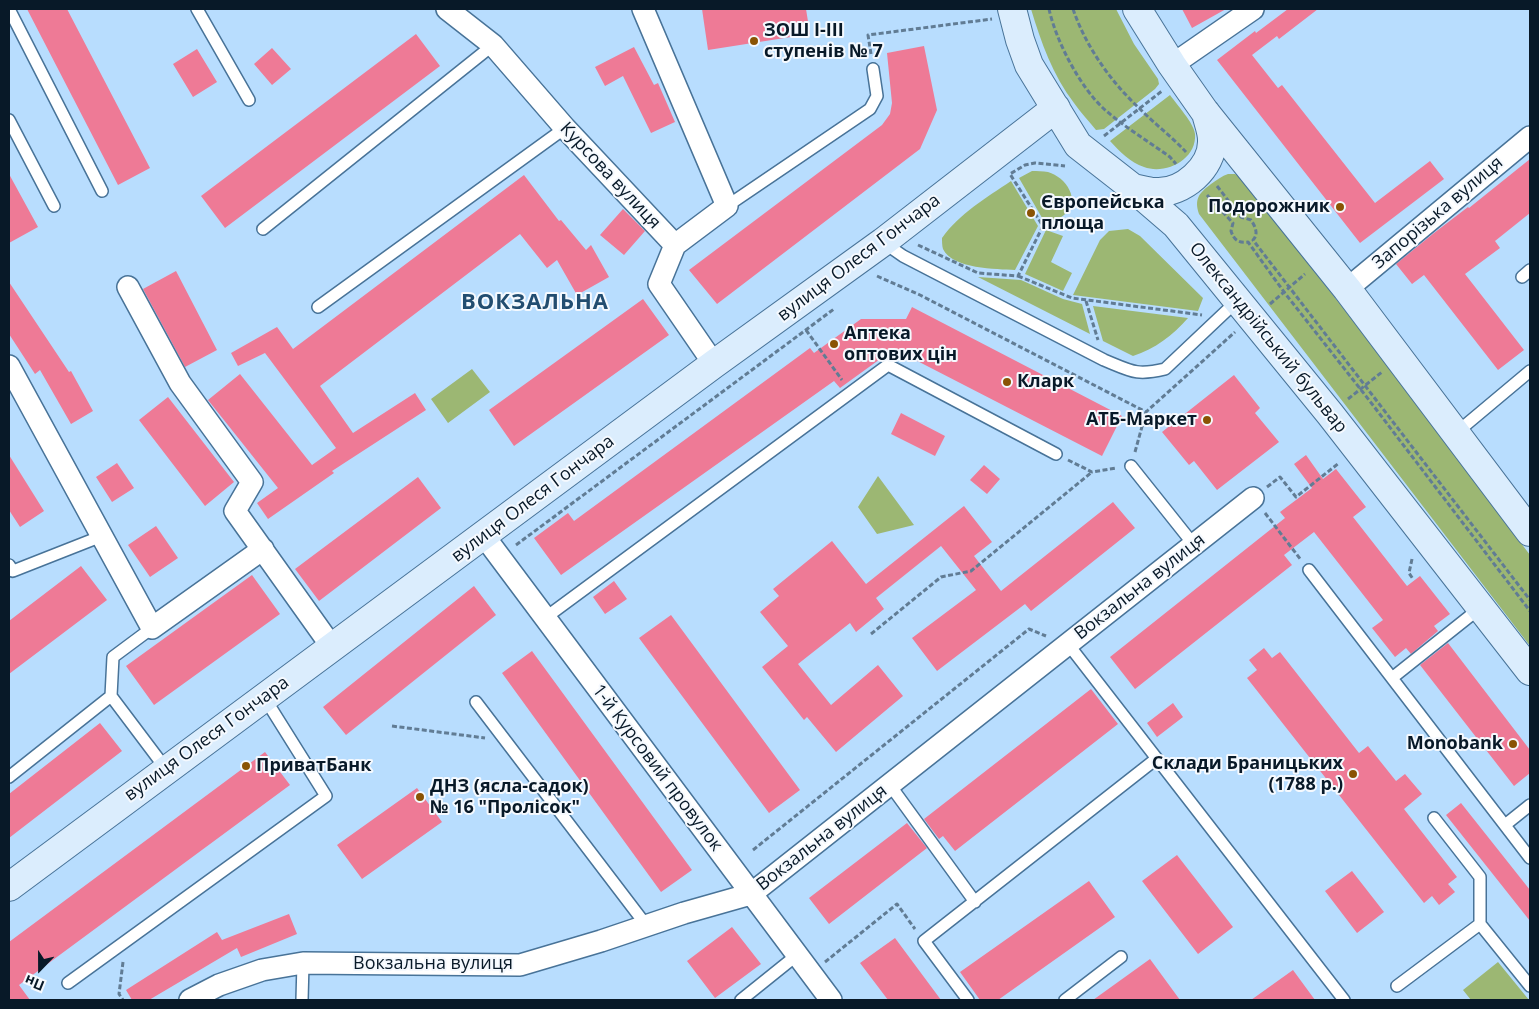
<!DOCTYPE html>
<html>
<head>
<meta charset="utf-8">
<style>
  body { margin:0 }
  #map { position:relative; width:1539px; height:1009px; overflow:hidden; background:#b8ddfe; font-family:"Open Sans",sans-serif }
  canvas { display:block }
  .frame { position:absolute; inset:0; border:10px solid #081928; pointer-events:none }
  .north { position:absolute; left:15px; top:944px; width:50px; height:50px; -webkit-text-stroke:4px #f5f9fe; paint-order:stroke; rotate:202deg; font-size:14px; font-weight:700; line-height:20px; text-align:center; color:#081928 }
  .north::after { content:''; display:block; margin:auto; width:18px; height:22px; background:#081928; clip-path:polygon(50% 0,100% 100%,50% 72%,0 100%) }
</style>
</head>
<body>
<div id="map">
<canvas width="1539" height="1009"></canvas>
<div class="frame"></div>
<div class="north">Пн</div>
</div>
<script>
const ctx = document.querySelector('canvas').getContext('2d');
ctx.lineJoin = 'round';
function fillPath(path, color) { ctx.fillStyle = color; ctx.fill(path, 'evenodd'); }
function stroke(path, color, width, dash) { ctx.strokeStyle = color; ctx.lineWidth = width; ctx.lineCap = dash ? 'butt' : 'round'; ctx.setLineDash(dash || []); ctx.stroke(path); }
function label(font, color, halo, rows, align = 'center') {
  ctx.font = font + ' "Open Sans",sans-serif'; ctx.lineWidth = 4; ctx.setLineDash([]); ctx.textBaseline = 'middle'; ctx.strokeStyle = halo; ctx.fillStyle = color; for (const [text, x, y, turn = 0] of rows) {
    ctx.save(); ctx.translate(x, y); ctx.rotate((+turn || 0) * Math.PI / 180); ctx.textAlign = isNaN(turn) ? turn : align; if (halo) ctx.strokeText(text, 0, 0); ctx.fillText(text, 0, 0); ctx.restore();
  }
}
const green = new Path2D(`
  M1031,9h85l18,35 24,35 1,5 -4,5 -51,40 -8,1c-7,-9 -15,-17 -22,-27 -21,-27 -33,-61 -43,-94z
  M1170,95c7,10 24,28 25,39 2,26 -30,41 -51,33 -14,-5 -24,-15 -34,-26z
  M1032,171c5,0 11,0 16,1 18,5 34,29 16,43 -5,4 -13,6 -19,8l-26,-45z
  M1228,174h7l7,5 105,134 183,242v91l-331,-432c-5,-15 0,-21 12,-30 6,-4 11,-8 17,-10z
  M1011,181l27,45 -23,44c-18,-1 -63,-1 -72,-21 -1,-3 -1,-8 -1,-11 18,-25 44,-40 69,-57z
  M1128,229l12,7 63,62 -5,13 -125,-16 27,-55 9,-9z
  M1046,230l17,6 -12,26 21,11 -9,18 -38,-17z
  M978,277l43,3 42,19 19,5 8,30z
  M1093,306l95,12c-15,17 -33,31 -55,38l-30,-15z
  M472,369l18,23 -42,31 -17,-24z
  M878,476l36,49 -37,9 -19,-27z
  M1498,962l31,38h-58l-8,-10z`);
const building = new Path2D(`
  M27,9h40l83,159 -32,17z
  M702,9h104l4,25 -102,16z
  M1182,9h44l-34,19z
  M1288,9h30l-39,30 -2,-3 -25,19 26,33 4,-3 93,118 55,-42 14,18 -84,64 -143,-183 38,-29 1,2z
  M416,34l24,32 -215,162 -24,-32z
  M924,46l13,64 -17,39 -203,155 -28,-34 193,-145 8,-11 2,-11 -5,-50z
  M634,47l20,38 4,-2 17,39 -24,11 -28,-57 -18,10 -10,-19z
  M272,48l19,21 -19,16 -18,-21z
  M197,49l20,33 -24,15 -20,-33z
  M1530,159v54l-35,28 5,7 -35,26 59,76 -26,20 -74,-95 -12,9 -16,-20 38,-31 34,-26 1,1z
  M9,174l29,53 -29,16z
  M524,175l35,46 2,-1 25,30 5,-5 18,32 -32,18 -20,-35 -10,8 -27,-34 -200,152 33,47 62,-40 11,17 -94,61 2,2 -66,46 -11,-16 21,-15 -70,-88 32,-26 72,91 24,-17 -71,-95 -27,13 -7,-13 46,-26 16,22z
  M623,209l22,22 -21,24 -24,-20z
  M176,271l41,79 -32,17 -42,-78z
  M9,282l60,90 2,-1 22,40 -22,13 -31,-54 -5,4 -26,-40z
  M643,299l26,36 -155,111 -25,-36z
  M912,307l210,109 -20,40 -208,-107 -54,39 -6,-7 -273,194 -27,-37 34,-25 6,8 236,-173 4,5 47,-34h45z
  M1234,375l26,33 -5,5 24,29 -62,48 -23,-29 -5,4 -27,-33z
  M168,397l66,85 -29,24 -66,-86z
  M901,413l44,23 -10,20 -44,-22z
  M9,455l35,56 -24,16 -11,-17z
  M1306,455l17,24 13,-10 30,38 -13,10 54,69 13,-10 30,38 -16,12 4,5 -27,23 -5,-6 -11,9 -23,-29 11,-8 -69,-88 -30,23 8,10 -157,124 -25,-32 175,-139 -5,-6 32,-24 -18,-24z
  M117,463l17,25 -22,14 -16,-25z
  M984,465l16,14 -13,15 -17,-14z
  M418,477l23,31 -122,93 -24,-32z
  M1113,502l22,26 -104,83 -6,-7 -88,67 -25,-33 64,-48 -35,-44 -65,52 8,11 -28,23 -6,-9 -52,41 33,41 47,-40 25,31 -67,56 -29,-35 -3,3 -42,-53 26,-21 -28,-34 19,-16 -6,-7 59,-48 34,43 98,-78 28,36 -18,14 27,35z
  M156,526l22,32 -28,19 -22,-32z
  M81,566l26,34 -98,74v-53z
  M252,575l28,39 -126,91 -28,-39z
  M614,581l13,18 -22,15 -12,-17z
  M474,586l22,29 -150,120 -23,-28z
  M671,615l129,175 -31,23 -130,-175z
  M1448,643l82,107v23l-16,13 -94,-121z
  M1264,648l8,10 8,-6 79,101 9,-7 28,35 9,-7 17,20 -18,15 53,68 -9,7 7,8 -16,13 -7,-9 -8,7 -177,-225 10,-8 -8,-10z
  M532,651l160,219 -31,22 -159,-219z
  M1091,689l27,35 -163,127 -12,-15 -4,3 -15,-20z
  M1173,703l10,14 -26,20 -10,-14z
  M100,723l22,28 -113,87v-44z
  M265,752l25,33 -271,200 11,15h-21v-58z
  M417,788l25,34 -80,57 -25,-34z
  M1461,803l69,87v31l-84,-106z
  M907,823l20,25 -98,76 -20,-26z
  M1177,855l56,72 -35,27 -56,-73z
  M1352,871l32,41 -27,21 -32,-42z
  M1089,881l26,36 -117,83h-18l-20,-28z
  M289,914l8,20 -56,23 -4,-9 -88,52h-17l-6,-10 91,-58 5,8z
  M732,927l29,37 -46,34 -28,-37z
  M895,938l46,62h-53l-28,-37z
  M1150,959l30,41h-87z
  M1293,970l22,30h-64z`);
const path = new Path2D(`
  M1049,9c7,32 31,78 55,100 20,18 44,32 66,48l6,7
  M1073,9c13,38 38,73 68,101 15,15 31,27 45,42
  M871,54l-3,-19 124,-16
  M1104,136l58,-45
  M1217,186l24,31 10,3c4,6 8,14 2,20l277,360
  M1207,195l26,28 -2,8c3,9 7,12 17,11l36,50 85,108 161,211
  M1099,207l7,-10
  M1043,226h9
  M918,245l60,28 40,3 25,-50 -33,-52 15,-9 10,-2 30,3
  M877,276l43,19 226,117 89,-80
  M1018,276l54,22 130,17
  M1086,301l12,39
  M1270,304l35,-30
  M806,330l36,50
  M1348,399l34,-27
  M1135,452l11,-40
  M1068,460l24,12 24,-4
  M1267,487l13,-10 16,20 43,-34
  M1265,513l36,47
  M516,545l318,-236
  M1412,559l-3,14 4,6
  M871,634l70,-57 30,-6 121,-99
  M392,726l93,12
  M753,850l276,-221 17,7
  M123,962l-4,32 4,6
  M825,962l72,-58 18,25`);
const lane = new Path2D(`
  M9,9l93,182
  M197,9l52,91
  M9,120l45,86
  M727,206l143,-97 7,-13 -4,-27
  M263,229l230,-184
  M883,242l20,14 201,104c27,11 32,16 61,9l73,-69
  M1522,277l8,-7
  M318,307l247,-179
  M1456,433l74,-62
  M1131,466l63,79
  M9,565l4,6 89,-35
  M1309,570l221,288
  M545,618l343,-253 168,89
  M1068,644l276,356
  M1392,678l88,-70
  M111,696l2,-39 39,-29
  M476,702l170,223
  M9,777l102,-81 55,73
  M890,785l85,117
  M1434,818l46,59v47l50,62
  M1505,825l25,-20
  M68,983l258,-187 -62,-99
  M1397,986l83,-62
  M302,1000l1,-37
  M741,1000l56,-45
  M968,1000l-44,-59 232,-182
  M1065,1000l56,-43`);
const street = new Path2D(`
  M447,9l46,36 72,83 110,117 -16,39 55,80
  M643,9l84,197 -52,39
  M1172,65l81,-56
  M128,287l52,96 72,99 -17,29 97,136
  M1347,289l183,-152
  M9,366l143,262 111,-79
  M484,536l347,464
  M190,1000l29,-15 43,-15 41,-7 217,2 81,-24 83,-28 67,-19 502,-396`);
const secondary = new Path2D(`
  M1012,9l8,31 9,25 49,80 55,43 43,37 154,189 200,257
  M1137,9l35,56 33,47 142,177 183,243
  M1133,188c7,1 15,4 22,4 28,2 58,-25 57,-52 0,-9 -4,-18 -6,-27
  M9,887l705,-523 169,-122 173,-134`);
const markers = [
  [754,41,5,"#8a5304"],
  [1340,207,5,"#8a5304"],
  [1031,213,5,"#8a5304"],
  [834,344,5,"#8a5304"],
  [1007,382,5,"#8a5304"],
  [1207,420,5,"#8a5304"],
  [1513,744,5,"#8a5304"],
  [246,766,5,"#8a5304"],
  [1353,774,5,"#8a5304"],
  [420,797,5,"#8a5304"]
];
const poiNames = [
  ["ЗОШ І-ІІІ",764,31],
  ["ступенів № 7",764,52],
  ["Європейська",1041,203],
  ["площа",1041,224],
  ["Подорожник",1330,207,"right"],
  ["Аптека",844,334],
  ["оптових цін",844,355],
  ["Кларк",1017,382],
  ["АТБ-Маркет",1197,420,"right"],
  ["Monobank",1503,744,"right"],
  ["Склади Браницьких",1343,764,"right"],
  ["(1788 р.)",1343,785,"right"],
  ["ПриватБанк",256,766],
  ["ДНЗ (ясла-садок)",430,787],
  ["№ 16 \"Пролісок\"",430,808]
];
const streetNames = [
  ["Курсова вулиця",610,176,47],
  ["Запорізька вулиця",1438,213,-40],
  ["вулиця Олеся Гончара",859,258,-37],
  ["Олександрійський бульвар",1268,338,51],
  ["вулиця Олеся Гончара",533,499,-37],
  ["Вокзальна вулиця",1140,587,-38],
  ["вулиця Олеся Гончара",207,739,-36],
  ["1-й Курсовий провулок",657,768,53],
  ["Вокзальна вулиця",822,838,-38],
  ["Вокзальна вулиця",433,964]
];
const districtNames = [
  ["ВОКЗАЛЬНА",535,303]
];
fillPath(green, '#9cb773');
fillPath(building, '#ee7a96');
stroke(lane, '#487398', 14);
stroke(street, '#487398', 24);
stroke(secondary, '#487398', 30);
stroke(path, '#617c94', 3, [5, 2.5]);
stroke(lane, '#fff', 11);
stroke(street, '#fff', 21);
stroke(secondary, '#dbedfd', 28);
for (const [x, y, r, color] of markers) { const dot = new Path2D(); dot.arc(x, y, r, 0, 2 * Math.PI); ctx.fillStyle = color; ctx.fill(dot); stroke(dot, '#f5f9fe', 2); }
label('bold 18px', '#081928', '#f5f9fe', poiNames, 'left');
label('18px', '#081928', '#f5f9fe', streetNames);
ctx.letterSpacing = '1px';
label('bold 22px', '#224d70', '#f5f9fe', districtNames);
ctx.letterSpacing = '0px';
</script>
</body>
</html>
